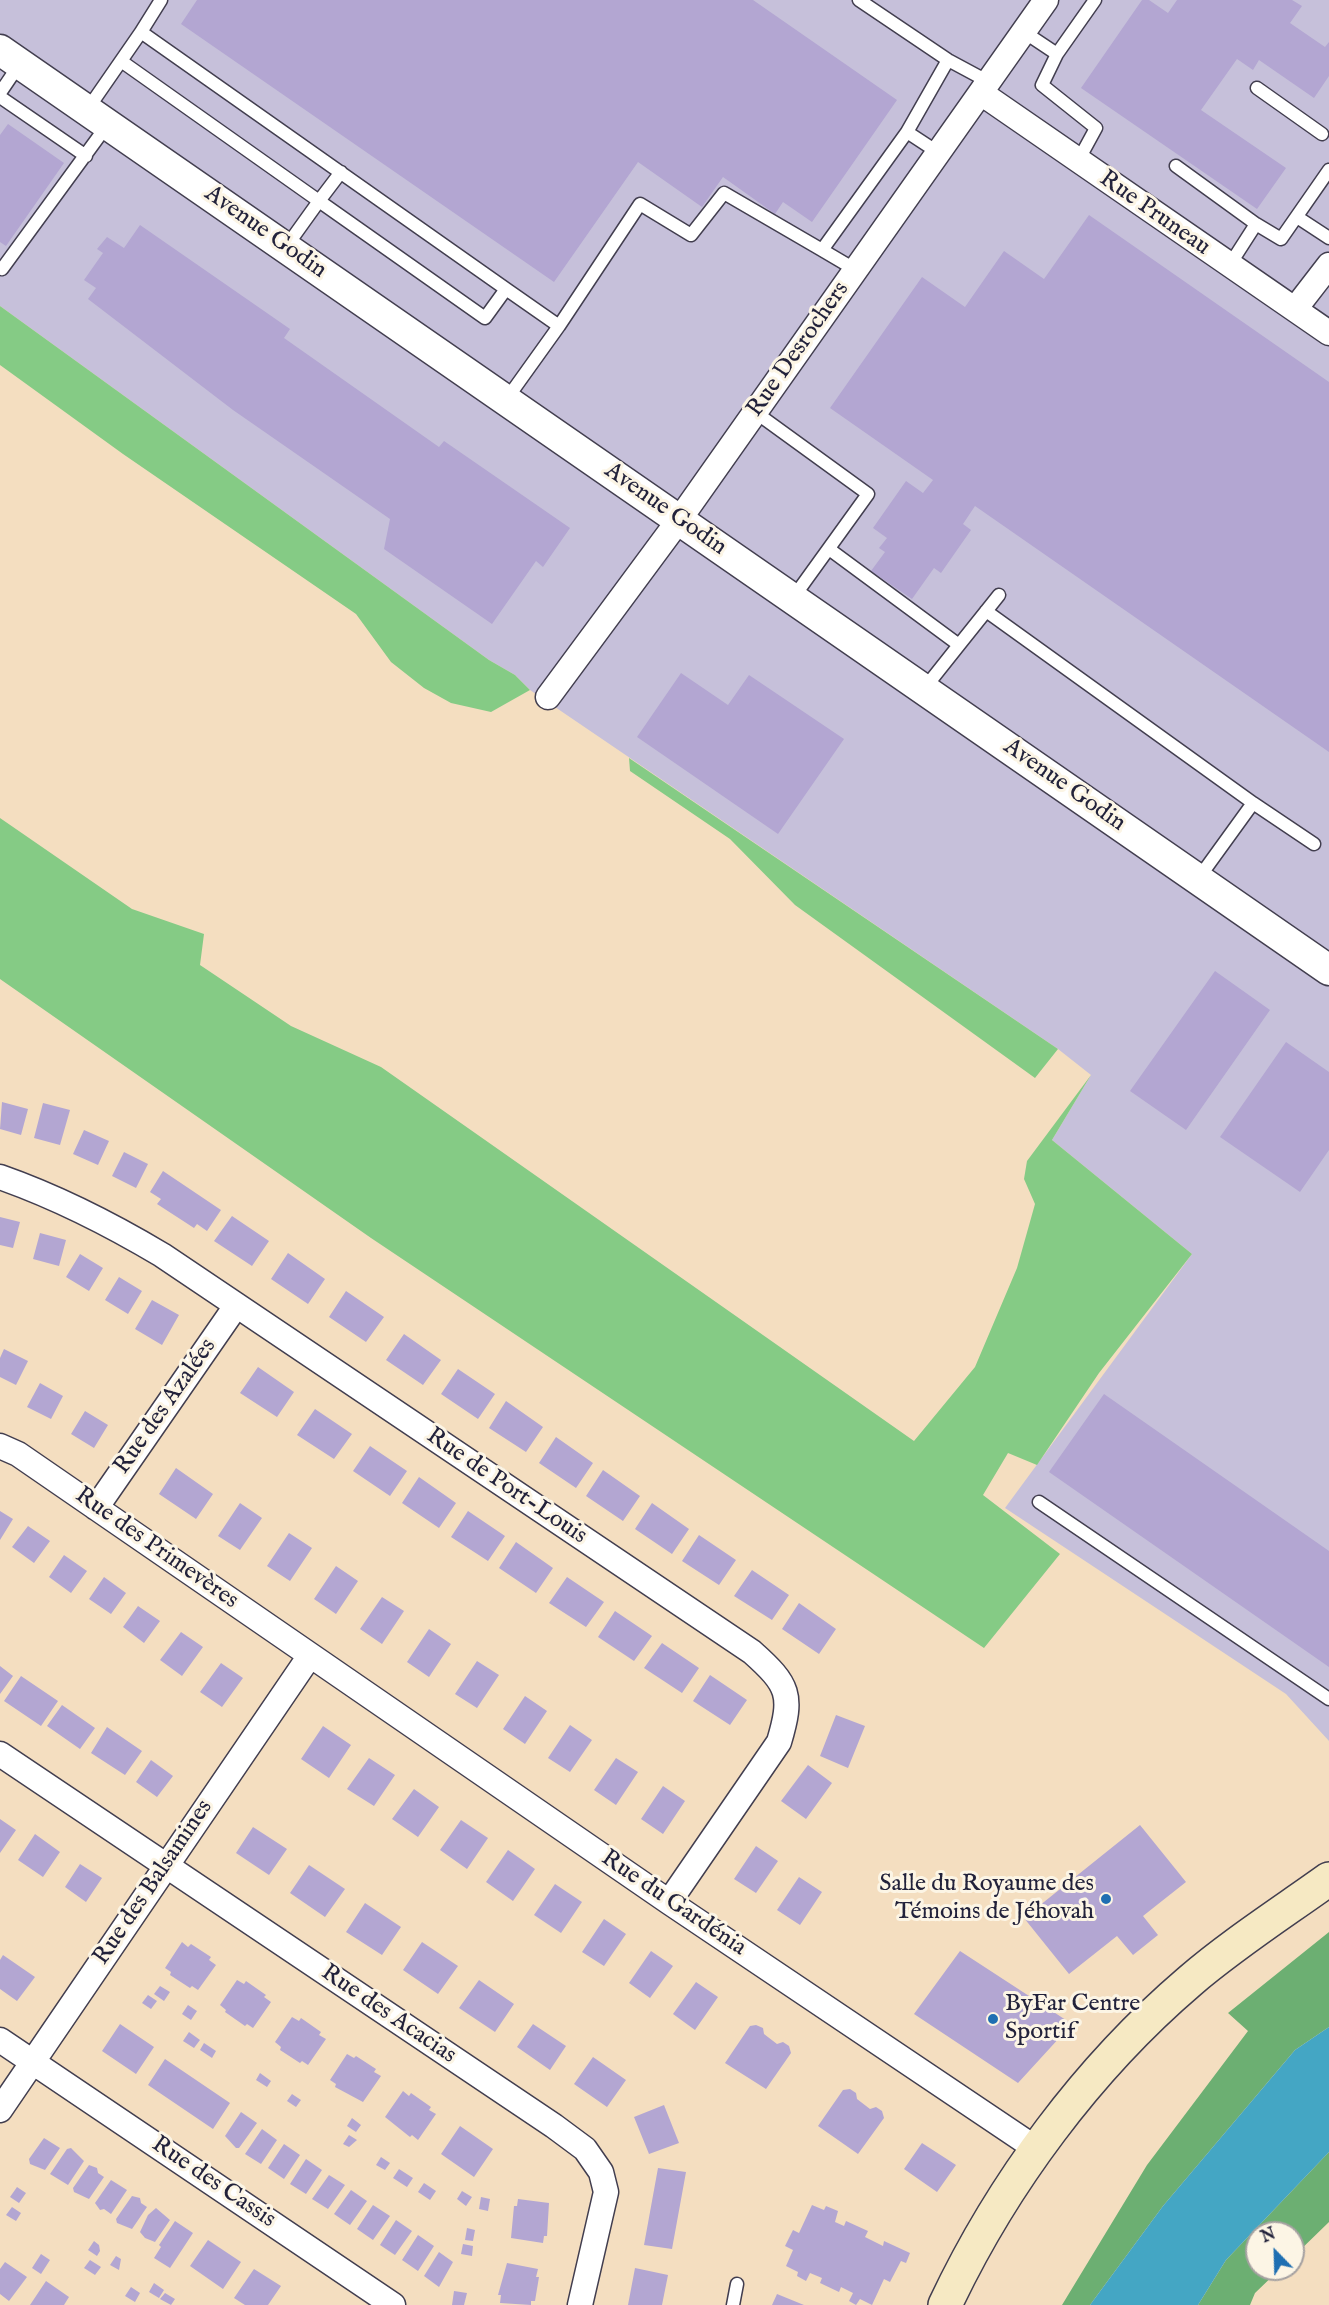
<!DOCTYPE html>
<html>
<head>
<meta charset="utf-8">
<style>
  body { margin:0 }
  #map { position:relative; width:1329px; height:2305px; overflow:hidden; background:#f4dec0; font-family:"IM FELL English",serif }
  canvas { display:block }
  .north { position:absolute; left:1245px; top:2221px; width:60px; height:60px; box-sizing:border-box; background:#fcf5e5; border:2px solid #a5a1a1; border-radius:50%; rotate:337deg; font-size:16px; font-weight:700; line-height:24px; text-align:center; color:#22223b }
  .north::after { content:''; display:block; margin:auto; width:21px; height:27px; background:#1f6fb2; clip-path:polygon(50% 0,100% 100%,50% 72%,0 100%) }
</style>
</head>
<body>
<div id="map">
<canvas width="1329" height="2305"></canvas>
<div class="north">N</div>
</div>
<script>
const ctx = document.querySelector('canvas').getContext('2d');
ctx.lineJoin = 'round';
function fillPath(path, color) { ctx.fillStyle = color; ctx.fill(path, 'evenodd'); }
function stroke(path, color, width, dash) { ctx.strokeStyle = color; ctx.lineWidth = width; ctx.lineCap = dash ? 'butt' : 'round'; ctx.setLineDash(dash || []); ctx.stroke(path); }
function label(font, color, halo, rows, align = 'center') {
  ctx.font = font + ' "IM FELL English",serif'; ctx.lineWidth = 6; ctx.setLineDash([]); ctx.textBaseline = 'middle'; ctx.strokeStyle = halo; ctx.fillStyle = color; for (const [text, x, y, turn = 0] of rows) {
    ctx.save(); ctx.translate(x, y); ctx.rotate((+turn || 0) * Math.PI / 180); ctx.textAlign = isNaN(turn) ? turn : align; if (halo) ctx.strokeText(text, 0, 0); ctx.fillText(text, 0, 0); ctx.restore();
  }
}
const industrial = new Path2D(`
  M0,0h1329v1741l-43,-47 -281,-186 187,-254 -140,-114 39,-65 -33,-26 -528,-359 -15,-15 -26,-15 -489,-354z`);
const green = new Path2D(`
  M0,306l489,354 26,15 15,15 -39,22 -40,-9 -27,-15 -33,-26 -35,-48 -233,-160 -123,-89z
  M629,758l429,291 -23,29 -240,-173 -65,-66 -100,-68z
  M0,818l132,91 72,25 -4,31 91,61 90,41 533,374 61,-74 42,-99 18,-64 -11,-25 3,-18 64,-86 -39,65 140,114 -93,119 -62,92 -29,-12 -25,42 77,59 -76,94 -613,-410 -371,-259z`);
const forest = new Path2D(`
  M1329,1932v95l-34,23 -132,156 -73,99h-28l85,-140 101,-134 -20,-18z
  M1329,2152v70l-36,35v-24h-36v36h23l-25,24 -5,12h-52l28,-45z`);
const water = new Path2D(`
  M1329,2027v125l-103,108 -28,45h-108l73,-99 132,-156z`);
const building = new Path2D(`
  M197,0h556l144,100 -85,122 -29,-20 -8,12 -52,-37 -21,30 -64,-45 -84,120 -373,-258z
  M1142,0h7l19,13 9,-13h115l10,6 -12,17 35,24 4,-5v34l-15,22 -55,-38 -6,10 -16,-11 -36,51 85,58 -29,41 -176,-121z
  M8,124l56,39 -58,83 -6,-4v-107z
  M1089,215l240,167v370l-354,-246 -12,18 8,6 -30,43 -7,-5 -22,31 -41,-28 14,-19 -6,-4 8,-10 -14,-10 33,-47 17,12 10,-13 -103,-72 92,-131 43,30 39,-56 40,28z
  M140,225l150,104 -6,9 155,109 5,-6 126,87 -27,39 -7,-6 -44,63 -108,-75 6,-30 -157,-109 -145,-111 8,-11 -12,-8 19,-27 -6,-4 10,-12 17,11z
  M681,673l47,32 21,-30 95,64 -66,95 -141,-97z
  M1215,971l55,39 -84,120 -56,-39z
  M1286,1042l43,30v78l-29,42 -80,-55z
  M2,1102l26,7 -7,26 -21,-6z
  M43,1103l27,7 -10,35 -26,-7z
  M84,1130l25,11 -11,24 -25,-11z
  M124,1152l24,12 -12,24 -24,-12z
  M163,1171l58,39 -14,21 -10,-7 -3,4 -37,-24 4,-5 -11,-7z
  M232,1216l37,25 -17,25 -38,-25z
  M0,1217l20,5 -7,26 -13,-3z
  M40,1233l26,7 -7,26 -26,-7z
  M288,1253l37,26 -17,25 -37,-25z
  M80,1254l23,14 -14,23 -23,-14z
  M119,1277l23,14 -14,23 -23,-14z
  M346,1291l38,26 -18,25 -37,-25z
  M152,1300l27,15 -17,30 -27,-16z
  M404,1334l37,26 -18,25 -37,-25z
  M4,1349l24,12 -12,24 -16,-8v-19z
  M258,1367l36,25 -17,25 -37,-24z
  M458,1369l37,25 -17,25 -37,-25z
  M40,1383l23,13 -12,23 -24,-12z
  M1104,1394l225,157v116l-280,-195z
  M506,1401l37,26 -17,25 -37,-24z
  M315,1409l37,25 -18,25 -37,-24z
  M85,1411l23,14 -14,23 -23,-14z
  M556,1437l37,26 -17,25 -37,-25z
  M370,1446l37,25 -17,25 -37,-25z
  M176,1468l37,26 -17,25 -37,-25z
  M603,1470l37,26 -17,25 -37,-25z
  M419,1477l37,26 -17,25 -37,-25z
  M240,1503l22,15 -22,32 -22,-14z
  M652,1503l37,26 -17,25 -37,-25z
  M0,1511l13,8 -13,21z
  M468,1511l37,25 -17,25 -37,-24z
  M28,1526l22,15 -16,22 -22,-16z
  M289,1533l23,15 -22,33 -23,-15z
  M699,1535l37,25 -17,25 -37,-24z
  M516,1542l37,26 -17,25 -37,-25z
  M64,1555l23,16 -16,22 -22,-16z
  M336,1566l22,15 -22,33 -22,-15z
  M752,1570l37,25 -17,25 -38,-24z
  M104,1577l22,16 -15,21 -22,-15z
  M567,1577l37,25 -18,25 -37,-24z
  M382,1597l22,14 -22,33 -22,-15z
  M799,1603l37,26 -17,25 -37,-25z
  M138,1606l22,15 -16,22 -21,-16z
  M615,1611l37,25 -18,25 -36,-24z
  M429,1629l22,15 -22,33 -22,-15z
  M181,1632l22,15 -21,29 -22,-16z
  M662,1643l37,25 -17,25 -38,-25z
  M477,1661l22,14 -22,33 -22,-14z
  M221,1663l22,15 -21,29 -22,-15z
  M0,1666l13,10 -13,18z
  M710,1675l37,25 -17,25 -37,-24z
  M21,1676l37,25 -17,25 -37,-25z
  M525,1696l22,15 -22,33 -22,-15z
  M62,1705l33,23 -15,21 -33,-23z
  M836,1715l29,11 -17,42 -28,-12z
  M570,1725l22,15 -22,32 -22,-14z
  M323,1726l28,19 -22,33 -28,-19z
  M107,1727l35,24 -17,24 -34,-22z
  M369,1758l26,17 -21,31 -27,-17z
  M616,1758l22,14 -22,33 -22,-15z
  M151,1760l22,16 -16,21 -21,-15z
  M808,1765l24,18 -26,36 -25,-18z
  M663,1786l22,15 -22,33 -22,-15z
  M414,1789l25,18 -21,30 -26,-18z
  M0,1819l16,11 -16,23z
  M461,1820l27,18 -21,31 -27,-19z
  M1140,1825l46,57 -43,34 15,19 -25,20 -16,-19 -48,38 -45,-56z
  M253,1827l34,22 -18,26 -33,-22z
  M35,1834l25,18 -17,25 -25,-17z
  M756,1846l22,15 -22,32 -22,-14z
  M508,1850l27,19 -22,32 -27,-19z
  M80,1864l22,14 -16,24 -21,-15z
  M309,1865l36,24 -20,28 -35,-24z
  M799,1877l23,15 -22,33 -23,-15z
  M555,1884l27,18 -21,31 -27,-18z
  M365,1903l36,24 -19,28 -36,-23z
  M604,1919l22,15 -22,32 -22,-14z
  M182,1942l6,5 3,-3 20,13 -2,3 7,5 -18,25 -6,-4 -2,2 -20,-13 1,-3 -6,-4z
  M422,1942l36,24 -20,28 -35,-24z
  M651,1951l22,15 -23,32 -21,-15z
  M960,1951l112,73 -54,59 -104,-69z
  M3,1955l32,22 -18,24 -17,-12v-29z
  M237,1980l7,4 2,-3 20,14 -2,2 7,5 -18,26 -6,-4 -2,2 -20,-14 1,-2 -6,-5z
  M479,1980l35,24 -19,28 -36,-24z
  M696,1982l22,15 -23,33 -22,-16z
  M160,1986l10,6 -6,9 -10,-7z
  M148,1995l9,6 -6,8 -9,-6z
  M188,2005l9,6 -6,9 -9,-6z
  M292,2017l7,4 2,-3 20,14 -2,3 7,4 -18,26 -6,-4 -2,2 -20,-13 1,-3 -6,-5z
  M120,2024l34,23 -18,27 -34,-23z
  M533,2024l33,22 -16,24 -33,-23z
  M756,2025l7,3 1,6 13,10 6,-2 6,4 2,7 -25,36 -41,-26 25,-37z
  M189,2032l11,8 -6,8 -11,-7z
  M204,2043l12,8 -4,7 -12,-8z
  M347,2054l7,4 2,-2 20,13 -2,3 7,4 -18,26 -28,-15 1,-3 -6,-4z
  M593,2057l33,23 -19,27 -33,-23z
  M165,2059l65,44 -17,26 -65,-44z
  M260,2073l11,8 -4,6 -11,-7z
  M850,2089l6,4 1,6 13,10 6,-2 6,4 2,7 -26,36 -40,-28 25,-36z
  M403,2091l6,5 2,-3 20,14 -2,3 7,4 -18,26 -6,-5 -2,2 -25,-20z
  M292,2094l9,6 -5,7 -9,-6z
  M664,2105l15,38 -30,11 -15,-37z
  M241,2112l16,11 -18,25h-3l-11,-12z
  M352,2118l9,7 -5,7 -9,-6z
  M460,2126l33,23 -19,28 -33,-23z
  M262,2129l15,11 -16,24 -16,-10z
  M349,2135l8,5 -8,7 -6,-3z
  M44,2138l16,10 -15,22 -15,-6 -1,-5z
  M922,2143l34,22 -19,27 -33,-23z
  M284,2144l16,11 -16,24 -16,-11z
  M71,2148l13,13 -16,24 -18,-11 17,-25z
  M381,2157l9,6 -5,7 -9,-5z
  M306,2159l16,11 -16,24 -16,-10z
  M89,2165l8,3 1,5 6,4 -15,22 -15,-7 -1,-4z
  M658,2168l28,4 -14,77 -28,-4z
  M399,2169l14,9 -6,9 -14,-9z
  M329,2175l16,10 -17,24 -16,-10z
  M111,2180l16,10 -16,24 -7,-5 -4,1 -5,-7z
  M424,2183l12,8 -6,9 -12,-8z
  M17,2187l9,6 -7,10 -9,-6z
  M351,2190l16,11 -17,24 -16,-11z
  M462,2191l10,6 -6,9 -9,-7z
  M132,2196l8,2 1,5 6,4 -15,22 -15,-6 -1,-4z
  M481,2197l9,2 -2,12 -9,-2z
  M518,2199l31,4 -2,33h-3l-1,7 -32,-5 3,-32h3z
  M373,2205l17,11 -17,24 -16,-11z
  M812,2205l12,5 2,-4 12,5 -3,11 9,4 2,-5 22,10 -3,6 18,9 1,-5 26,12 -4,10 -5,-2 -11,21 -6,-3 -12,26 -12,-6 -4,6 -7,-4 4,-8 -12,-6 -2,5 -19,-9 2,-5 -12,-5 -4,8 -9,-5 1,-4 -12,-6 7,-16 -8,-4 8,-16 6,3z
  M12,2207l9,6 -5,8 -10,-6z
  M156,2208l14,12 -15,22 -10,-4 -5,-6 8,-17z
  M396,2220l16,11 -17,24 -15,-10z
  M175,2221l18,12 -23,35 -16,-10 7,-11 -2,-2z
  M467,2228l8,2 -2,11 -8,-1z
  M418,2235l16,11 -16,25 -16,-11z
  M208,2240l33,22 -18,27 -33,-23z
  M94,2241l5,4 1,6 -3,5 -9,-6z
  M463,2244l10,2 -1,10 -11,-2z
  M439,2252l14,10 -14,25 -15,-11z
  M41,2254l9,6 -9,14 -9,-6z
  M116,2256l5,3 -2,11 -9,-5z
  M90,2260l11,7 -6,8 -11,-7z
  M5,2262l22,15 -18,24 -9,-7v-25z
  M507,2263l31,6 -2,8h3l-4,24h-4v4l-31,-2 1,-8h-3z
  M635,2268l33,7 -6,30h-34z
  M254,2269l27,17 -13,19h-23l-11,-7z
  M46,2281l23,16 -5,8h-34z
  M154,2283l10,7 -5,8 -10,-6z
  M131,2287l9,6 -5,9 -10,-6z
  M454,2291l13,2 -3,12h-12z
  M165,2293l10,6 -4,6 -11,-6z
  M777,2294l27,11h-32z`);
const service = new Path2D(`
  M859,0l89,60 41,22
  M141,32l20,-32
  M1024,32l33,22 38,-54
  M1057,54l-15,31 54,43 -18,33
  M121,61l198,140 -33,46
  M1257,88l65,46
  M0,93l19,-28
  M0,97l86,59
  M87,110l54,-78 365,257 -21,29 -166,-117 22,-29
  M907,132l32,21
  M1176,166l80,58
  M1297,217l32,21
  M822,250l34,20
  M1229,266l27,-42 25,15 48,-69
  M0,268l2,1 106,-145
  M506,289l53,37 81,-122 51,31 33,-42 98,57 85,-118 41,-72
  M506,400l53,-74
  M755,412l113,82 -75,104
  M829,549l130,96 -35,44
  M986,611l267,192 -55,76
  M959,645l40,-50
  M1253,803l61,41
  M1039,1502l290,197
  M733,2305l4,-21`);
const minor = new Path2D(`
  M981,93l348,240
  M1295,309l34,-44
  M548,697l131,-177 367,-520
  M0,1177c57,20 110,47 162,78l590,397c37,33 41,43 27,90l-110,160
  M0,1446l18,8 651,448 369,248
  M96,1508l140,-202
  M0,1754l554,372 31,23 16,23 5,20 -26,113
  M0,2040l393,265
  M0,2110l309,-453`);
const tertiary = new Path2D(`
  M0,50l1329,920`);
const secondary = new Path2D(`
  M945,2305c57,-121 143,-237 245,-324 43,-37 93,-69 139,-102`);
const markers = [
  [1106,1899,6,"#1f6fb2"],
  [993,2019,6,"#1f6fb2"]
];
const streetNames = [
  ["Rue Pruneau",1154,214,35],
  ["Avenue Godin",265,233,35],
  ["Rue Desrochers",799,350,-55],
  ["Avenue Godin",665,510,35],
  ["Avenue Godin",1064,786,35],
  ["Rue des Azalées",166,1407,-55],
  ["Rue de Port-Louis",506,1487,34],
  ["Rue des Primevères",156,1549,35],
  ["Rue des Balsamines",154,1883,-56],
  ["Rue du Gardénia",673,1904,34],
  ["Rue des Acacias",388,2015,34],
  ["Rue des Cassis",213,2183,34]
];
const poiNames = [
  ["Salle du Royaume des",1094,1885],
  ["Témoins de Jéhovah",1094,1913],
  ["ByFar Centre",1005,2005,"left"],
  ["Sportif",1005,2033,"left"]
];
fillPath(industrial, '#c6c0da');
fillPath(green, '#85cb85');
fillPath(forest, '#6caf72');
fillPath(water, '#44a6c4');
fillPath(building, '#b3a6d2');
stroke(service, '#423e4f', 15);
stroke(minor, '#423e4f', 27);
stroke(tertiary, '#423e4f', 33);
stroke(secondary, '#423e4f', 36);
stroke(service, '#fff', 12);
stroke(minor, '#fff', 24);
stroke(tertiary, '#fff', 30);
stroke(secondary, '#f6e9c3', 33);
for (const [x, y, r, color] of markers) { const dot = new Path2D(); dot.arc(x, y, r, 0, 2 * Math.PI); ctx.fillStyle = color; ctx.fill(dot); stroke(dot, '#fcf5e5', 2); }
label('24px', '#22223b', '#fcf5e5', streetNames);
label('24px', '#22223b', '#fcf5e5', poiNames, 'right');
</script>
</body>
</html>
